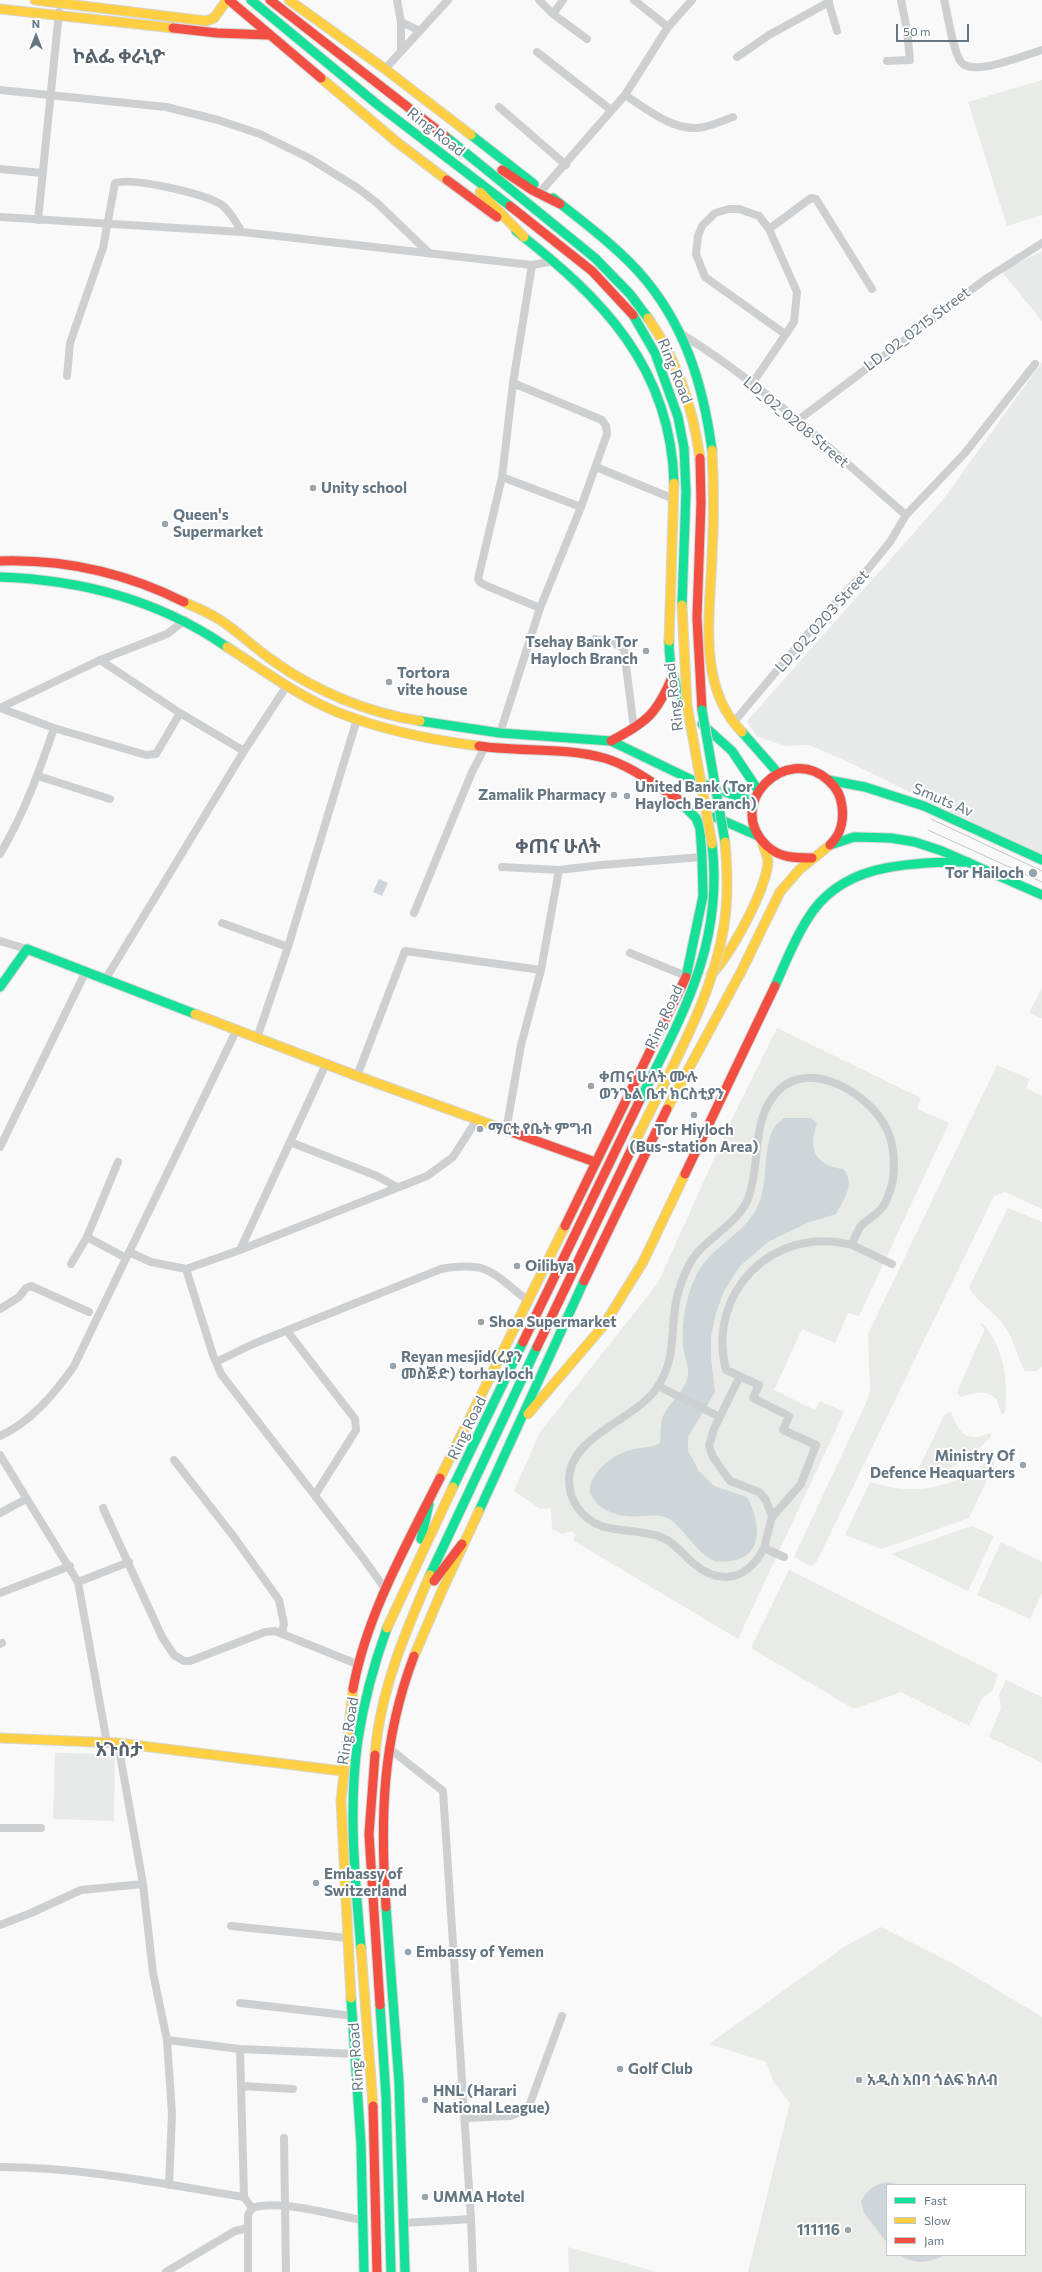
<!DOCTYPE html>
<html>
<head>
<meta charset="utf-8">
<style>
  body { margin:0 }
  #map { position:relative; width:1042px; height:2272px; overflow:hidden; background:#f9f9f9; font-family:Commissioner,sans-serif }
  canvas { display:block }
  .legend { position:absolute; left:886px; top:2184px; width:140px; height:72px; box-sizing:border-box; background:#fff; border:1px solid #c1c8cd; margin:0; padding:5px 7px; list-style:none; font-size:12px; color:#657683 }
  .legend li { display:flex; align-items:center; gap:8px; height:20px }
  .legend b { width:20px; border:1px solid #c1c8cd }
  .north { position:absolute; left:16px; top:16px; width:40px; height:40px; -webkit-text-stroke:3px #fff; paint-order:stroke; rotate:0deg; font-size:11px; font-weight:700; line-height:16px; text-align:center; color:#657683 }
  .north::after { content:''; display:block; margin:auto; width:14px; height:18px; background:#657683; clip-path:polygon(50% 0,100% 100%,50% 72%,0 100%) }
  .scale { position:absolute; left:896px; top:24px; width:73px; height:18px; box-sizing:border-box; border:2px solid #657683; border-top:0; padding-left:5px; font-size:12px; line-height:14px; white-space:nowrap; color:#657683; -webkit-text-stroke:3px #fff; paint-order:stroke }
</style>
</head>
<body>
<div id="map">
<canvas width="1042" height="2272"></canvas>
<ul class="legend">
<li><b style="height:5px;background:#16e098"></b>Fast</li>
<li><b style="height:5px;background:#ffcf43"></b>Slow</li>
<li><b style="height:5px;background:#f24e42"></b>Jam</li>
</ul>
<div class="north">N</div>
<div class="scale">50 m</div>
</div>
<script>
const ctx = document.querySelector('canvas').getContext('2d');
ctx.lineJoin = 'round';
function fillPath(path, color) { ctx.fillStyle = color; ctx.fill(path, 'evenodd'); }
function stroke(path, color, width, dash) { ctx.strokeStyle = color; ctx.lineWidth = width; ctx.lineCap = dash ? 'butt' : 'round'; ctx.setLineDash(dash || []); ctx.stroke(path); }
function label(font, color, halo, rows, align = 'center') {
  ctx.font = font + ' Commissioner,"Noto Sans Ethiopic",sans-serif'; ctx.lineWidth = 4; ctx.setLineDash([]); ctx.textBaseline = 'middle'; ctx.strokeStyle = halo; ctx.fillStyle = color; for (const [text, x, y, turn = 0] of rows) {
    ctx.save(); ctx.translate(x, y); ctx.rotate((+turn || 0) * Math.PI / 180); ctx.textAlign = isNaN(turn) ? turn : align; if (halo) ctx.strokeText(text, 0, 0); ctx.fillText(text, 0, 0); ctx.restore();
  }
}
const built = new Path2D(`
  M1042,251v70l-41,-50z
  M1042,362v494l-198,-96 -35,-15 -24,1 -29,-10 -9,-15 195,-220z
  M55,1753l60,1 -1,67 -61,-2z`);
const green = new Path2D(`
  M1042,80v135l-35,11 -39,-124z
  M1042,988v30h-1l-12,-5z
  M777,1028l144,70 -4,11 32,14 -90,193 -11,-3 -13,30 -33,-14 -28,61 41,20 5,-9 24,11 -106,227 -164,-98v-4l2,-1 -4,-5 -10,3 -10,-5 -1,-21 -10,1 -27,-18 26,-59 118,-149 73,-162z
  M997,1065l33,14 -4,9 16,8v113l-37,-17 -11,4 -177,365 -6,5 -17,-9 73,-156 3,-11 -2,-56z
  M1008,1208l34,14v145l-6,4h-11c-8,-13 -10,-29 -19,-43 -10,-15 -26,-24 -36,-38v-5z
  M982,1323c23,25 26,57 23,89l-3,2c-3,-4 -3,-10 -6,-15 -9,-11 -25,-5 -36,-2l-3,-5 28,-63 -5,-3z
  M951,1412c4,11 11,27 25,25 5,0 9,-3 15,-4v4c-23,23 -49,42 -82,40v-3l6,2 30,-62z
  M987,1460l8,3 -26,55 -87,31 -37,-14 25,-53c11,3 23,6 34,7 26,2 66,-8 83,-29z
  M972,1526l22,10 -26,55 -77,-37z
  M1001,1542l41,20v31l-12,26 -53,-24z
  M789,1570l209,104 -5,16 -11,9 -13,27 -68,-34 -47,17 -103,-61z
  M1006,1680l36,17v66l-53,-26 12,-29 -2,-14z
  M881,1927l73,37 88,53v255h-294l42,-169 -16,-20 -8,-21 -57,-18 138,-99zM887,2185h138v70h-138z
  M568,2247l89,25h-88z`);
const water = new Path2D(`
  M379,879l9,4 -6,13 -9,-4z
  M784,1118h27l6,6c-10,25 -1,42 26,45 13,14 1,31 -7,45l-29,9 -39,19 -28,24 -16,25 -8,22 -5,23v22l4,34 -27,45v14l11,20 15,15 33,11c11,20 19,55 -11,63 -6,1 -15,3 -21,1 -21,-8 -31,-36 -50,-44 -11,-4 -32,2 -46,-2 -13,-4 -24,-9 -29,-23 -1,-5 2,-13 5,-17 11,-16 26,-24 45,-27 8,-1 13,-1 20,-5 1,-8 0,-22 4,-29 7,-13 22,-24 24,-39 1,-10 -4,-19 -5,-29 -2,-26 4,-57 18,-79 17,-25 49,-36 59,-67 8,-22 3,-50 13,-71 2,-4 8,-8 11,-11z
  M888,2182l12,3h-13v58l-24,-32 -2,-10c7,-12 14,-17 27,-19z
  M900,2255h45c-16,7 -28,11 -45,0z`);
const street = new Path2D(`
  M397,0l4,22v29
  M539,0l14,14 34,25
  M634,0l34,27
  M828,0l9,31
  M944,0c4,13 9,57 19,64 14,11 62,-9 79,-14
  M553,14l10,-14
  M401,22l19,9
  M537,52l74,58
  M737,57l32,-22 60,-33
  M887,61l23,-1 -3,-30 -6,-30
  M385,69l63,-69
  M0,90l166,17 52,13 42,14 49,24 47,29 20,15 53,51
  M625,95c23,15 50,38 79,32 10,-2 20,-7 29,-10
  M499,107l67,58
  M0,169l43,4
  M542,190l83,-95 43,-68 24,-27
  M0,217l242,15 290,33 22,-4
  M38,220l21,-208
  M769,229l42,-31 5,1 56,90
  M532,265l-19,118 -11,94 -24,102 3,4 6,3 53,22
  M683,335c81,50 151,118 223,180
  M67,376l3,-33 33,-95 12,-65c18,-6 91,11 107,22 9,7 14,18 20,27
  M752,384l42,-62 3,-30 -28,-63 -10,-13 -20,-7h-10l-14,4 -13,13 -4,10 -2,18 9,23 80,57
  M797,421l190,-143 55,-35
  M596,467l78,32
  M502,477l79,30
  M595,639l24,6 5,5 10,79
  M0,708l54,20 92,27 10,-1 24,-41 -80,-53
  M0,708l100,-48 67,-26 18,-14
  M733,723l88,-105 47,-49 22,-27 16,-27 59,-62 70,-89
  M500,733l40,-125 41,-101 26,-73 -1,-8 -4,-6 -89,-37
  M244,751l42,-64
  M38,776l72,23
  M0,854c24,-40 39,-82 54,-126
  M502,867l57,3 42,-5 101,-8
  M414,913l58,-141 13,-25
  M222,923l66,24
  M0,941l27,8
  M630,953l56,23
  M105,980l139,-229 -64,-38
  M257,1038l31,-91 69,-228
  M357,1076l48,-125 136,19
  M506,1131l15,-86 20,-75 18,-100
  M290,1142l36,-78
  M0,1147l86,-176
  M118,1162l-31,75 39,21
  M240,1250l50,-108 87,34 20,11
  M129,1252l22,10 35,7 54,-19 187,-74 26,-19 23,-36
  M71,1264l16,-27
  M186,1269l27,86 8,19 142,184 23,32
  M0,1309l19,-12 7,-9 5,-2 58,26
  M287,1331l68,88 1,11 -41,65
  M216,1362l37,-18 188,-75c48,-8 50,3 86,31
  M740,1376l-26,53 -5,17 4,11 17,24 29,11 7,8 6,17
  M658,1386l62,31
  M0,1436c31,-14 55,-43 74,-70l162,-335
  M0,1455l78,127 29,161
  M174,1460l60,77 45,63 5,24 -2,8
  M103,1508l59,129 12,18 10,6h6l75,-29 10,-1 82,33
  M0,1513l26,-14
  M764,1548l8,-31 29,-33 15,-39 -33,-15 6,-14 -36,-18 6,-13 -33,-15c-20,-77 47,-146 126,-125
  M784,1557l-20,-9c-16,31 -43,39 -71,15 -9,-8 -16,-17 -26,-23 -6,-4 -16,-6 -23,-7 -27,-5 -49,-1 -66,-25 -6,-8 -9,-18 -9,-28 0,-46 72,-61 91,-97 14,-26 11,-40 14,-67 1,-16 6,-32 13,-47 13,-30 48,-40 61,-70 14,-36 1,-81 32,-110 33,-31 94,8 108,43 6,14 7,33 5,48 -2,9 -7,25 -14,31 -6,6 -14,10 -19,16 -3,5 -6,12 -8,18l40,19
  M78,1582l51,-20
  M0,1593l70,-27
  M0,1644l2,-1
  M119,1749l24,135 10,89 14,67 73,9
  M390,1749l53,42 28,428 2,53
  M0,1828h41
  M0,1925l31,-12 50,-23 62,-6
  M231,1926l117,12
  M240,2003l114,13
  M167,2040l5,74 -3,71
  M241,2086l52,3
  M465,2118l45,-2 18,-7 34,-93
  M284,2138l2,134
  M0,2167c82,0 163,17 244,30l8,11
  M244,2197l-4,-148 117,5
  M404,2223l67,-4
  M166,2272l69,-41 13,-3v-13l4,-7c28,-9 81,7 110,12
  M248,2272v-44`);
const fast = new Path2D(`
  M251,0l127,105 132,101
  M471,135l63,49
  M445,136l150,122 35,36 18,24
  M553,198c29,23 60,46 85,73 46,51 65,112 74,179
  M516,231c86,67 155,136 158,252
  M633,315l22,38 23,64 6,31
  M0,577c83,3 158,23 227,70
  M669,641c0,25 5,47 19,68
  M420,721l80,12 111,8 81,39 61,22
  M702,724l30,27 26,39
  M742,732l36,41
  M828,780l37,7 59,19 118,54
  M675,797l21,21 4,10 2,29 1,39 -17,81
  M715,817l43,19
  M833,844l21,-7 37,1 24,4 27,9 100,44
  M775,986c10,-22 19,-46 32,-66 34,-58 102,-57 161,-58
  M0,987l27,-38 168,65
  M453,1487l70,-145
  M479,1511l105,-230
  M421,1539l8,-35
  M430,1575l107,-228
  M386,1907l13,175 6,190
  M361,1948c-6,-69 -13,-140 -3,-209 6,-38 16,-75 29,-111
  M351,1998l10,146 3,128
  M380,2005l6,92 5,175`);
const slow = new Path2D(`
  M35,0l171,21 8,-3 13,-18
  M289,0l96,69 86,66
  M0,9l173,19
  M321,78l77,65 49,37
  M480,192l44,45
  M648,318c29,42 45,89 52,140
  M712,450c2,36 2,71 0,107 -2,58 -15,130 30,175
  M184,602c11,5 23,10 33,16 20,12 36,29 55,42 43,31 96,53 148,61
  M669,641l5,-158
  M227,647c36,23 71,49 110,65 45,18 94,28 142,34
  M711,975c21,-23 53,-81 57,-112 0,-6 -3,-13 -5,-18
  M195,1014l162,62 149,54
  M667,1109l74,-137 39,-80 19,-22 31,-25
  M528,1414l76,-89 39,-63 42,-88
  M440,1478l125,-252
  M387,1628l66,-141
  M414,1656l27,-63 38,-82
  M0,1738l118,5 224,28
  M375,1755c5,-64 30,-122 55,-180
  M361,1948l12,158
  M351,1998l-10,-197 12,-112`);
const jam = new Path2D(`
  M229,0l92,78
  M270,0l175,136
  M173,28l44,5 52,2
  M502,170l30,20 28,14
  M447,180l50,37
  M510,206l82,65 41,44
  M700,458l1,45 -4,115 5,92
  M0,561c65,-2 126,12 184,41
  M611,741c36,-19 46,-27 62,-66
  M479,746c41,6 85,1 125,12 28,8 52,28 77,43
  M812,858c-17,0 -32,0 -45,-12 -44,-42 19,-103 61,-66 8,7 13,16 14,26 2,16 -1,28 -12,39
  M506,1130l89,32
  M685,1174l90,-188
  M565,1226l121,-249
  M584,1281l83,-172
  M434,1581l28,-37
  M353,1689c13,-73 54,-145 87,-211
  M375,1755l-6,79 11,171
  M386,1907c-6,-89 -4,-167 28,-251
  M373,2106l4,166`);
const tram = new Path2D(`
  M931,819l111,52
  M928,830l114,52`);
const fastBridge = new Path2D(`
  M682,605l4,-113 -2,-44
  M702,710l23,132
  M639,1102c43,-87 85,-157 73,-258`);
const slowBridge = new Path2D(`
  M682,605l5,100 25,139
  M634,1144c35,-73 85,-154 92,-235 2,-23 1,-45 -1,-67`);
const jamBridge = new Path2D(`
  M523,1342l116,-240
  M537,1347l97,-203`);
const markers = [
  [313,488,4,"#99a4ac"],
  [165,524,4,"#99a4ac"],
  [646,651,4,"#99a4ac"],
  [389,682,4,"#99a4ac"],
  [614,795,4,"#99a4ac"],
  [627,796,4,"#99a4ac"],
  [1033,873,5,"#99a4ac"],
  [591,1086,4,"#99a4ac"],
  [694,1115,4,"#99a4ac"],
  [480,1129,4,"#99a4ac"],
  [517,1266,4,"#99a4ac"],
  [481,1322,4,"#99a4ac"],
  [393,1366,4,"#99a4ac"],
  [1023,1465,4,"#99a4ac"],
  [316,1883,4,"#99a4ac"],
  [408,1952,4,"#99a4ac"],
  [620,2069,4,"#99a4ac"],
  [859,2080,4,"#99a4ac"],
  [425,2100,4,"#99a4ac"],
  [425,2197,4,"#99a4ac"],
  [848,2230,4,"#99a4ac"]
];
const streetNames = [
  ["Ring Road",436,132,38],
  ["LD_02_0215 Street",917,329,-37],
  ["Ring Road",675,371,68],
  ["LD_02_0208 Street",796,422,40],
  ["LD_02_0203 Street",822,621,-48],
  ["Ring Road",674,697,-97],
  ["Smuts Av",943,800,23],
  ["Ring Road",664,1017,-65],
  ["Ring Road",467,1428,-64],
  ["Ring Road",348,1731,-81],
  ["Ring Road",356,2057,-94]
];
const poiNames = [
  ["Unity school",321,488],
  ["Queen's",173,515],
  ["Supermarket",173,532],
  ["Tsehay Bank Tor",638,642,"right"],
  ["Hayloch Branch",638,659,"right"],
  ["Tortora",397,673],
  ["vite house",397,690],
  ["United Bank (Tor",635,787],
  ["Hayloch Beranch)",635,804],
  ["Zamalik Pharmacy",606,795,"right"],
  ["Tor Hailoch",1024,873,"right"],
  ["ቀጠና ሁለት ሙሉ",599,1077],
  ["ወንጌል ቤተ ክርስቲያን",599,1094],
  ["ማርቲ የቤት ምግብ",488,1129],
  ["Tor Hiyloch",694,1130,"center"],
  ["(Bus-station Area)",694,1147,"center"],
  ["Oilibya",525,1266],
  ["Shoa Supermarket",489,1322],
  ["Reyan mesjid(ረያን",401,1357],
  ["መስጅድ) torhayloch",401,1374],
  ["Ministry Of",1015,1456,"right"],
  ["Defence Heaquarters",1015,1473,"right"],
  ["Embassy of",324,1874],
  ["Switzerland",324,1891],
  ["Embassy of Yemen",416,1952],
  ["Golf Club",628,2069],
  ["አዲስ አበባ ጎልፍ ክለብ",867,2080],
  ["HNL (Harari",433,2091],
  ["National League)",433,2108],
  ["UMMA Hotel",433,2197],
  ["111116",840,2230,"right"]
];
const districtNames = [
  ["ኮልፌ ቀራኒዮ",119,57],
  ["ቀጠና ሁለት",558,847],
  ["አጉስታ",119,1750]
];
fillPath(built, '#e8e9e9');
fillPath(green, '#e8ebe6');
fillPath(water, '#ced6d9');
stroke(fast, '#d5d6d7', 11);
stroke(slow, '#d5d6d7', 11);
stroke(jam, '#d5d6d7', 11);
stroke(street, '#cecfd0', 8);
stroke(fast, '#16e098', 9);
stroke(slow, '#ffcf43', 9);
stroke(jam, '#f24e42', 9);
stroke(tram, '#c3c5c6', 1);
stroke(fastBridge, '#d5d6d6', 11, []);
stroke(slowBridge, '#d5d6d6', 11, []);
stroke(jamBridge, '#d5d6d6', 11, []);
stroke(fastBridge, '#16e098', 9);
stroke(slowBridge, '#ffcf43', 9);
stroke(jamBridge, '#f24e42', 9);
for (const [x, y, r, color] of markers) { const dot = new Path2D(); dot.arc(x, y, r, 0, 2 * Math.PI); ctx.fillStyle = color; ctx.fill(dot); stroke(dot, '#fff', 1.5); }
label('15px', '#657683', '#fff', streetNames);
label('bold 15px', '#657683', '#fff', poiNames, 'left');
label('bold 19px', '#57646e', '#fff', districtNames);
</script>
</body>
</html>
